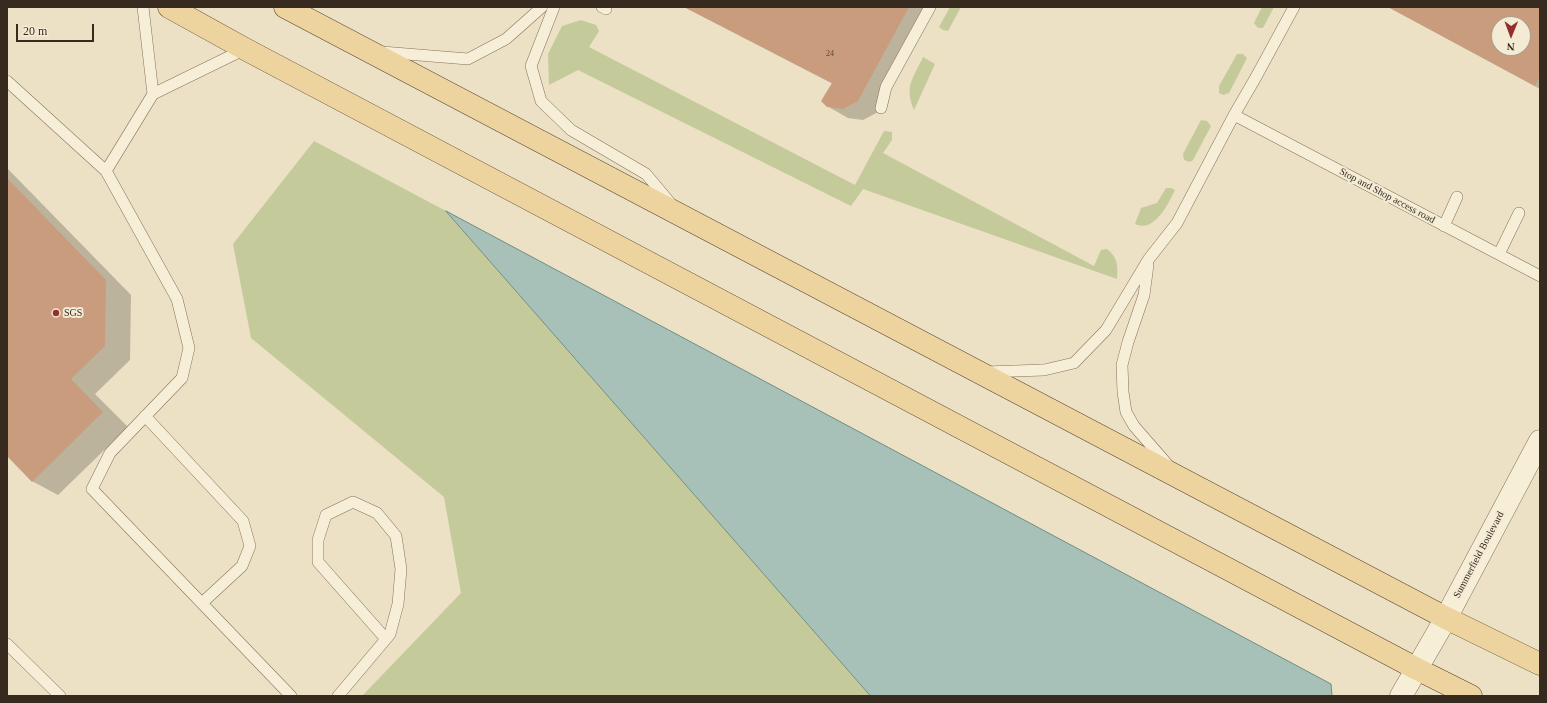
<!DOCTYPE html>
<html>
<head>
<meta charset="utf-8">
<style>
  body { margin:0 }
  #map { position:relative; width:1547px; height:703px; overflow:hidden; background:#ece0c5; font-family:Georgia,serif }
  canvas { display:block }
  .frame { position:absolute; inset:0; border:8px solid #372b1f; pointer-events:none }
  .north { position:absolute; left:1491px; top:16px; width:40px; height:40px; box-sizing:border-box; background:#f4ebd5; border:1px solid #a89e8c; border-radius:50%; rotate:181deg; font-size:11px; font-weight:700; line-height:16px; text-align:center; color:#372b1f }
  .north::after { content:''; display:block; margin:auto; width:14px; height:18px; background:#922f31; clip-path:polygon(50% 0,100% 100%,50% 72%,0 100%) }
  .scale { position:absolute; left:16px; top:24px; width:78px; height:18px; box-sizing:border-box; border:2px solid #372b1f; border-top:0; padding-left:5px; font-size:12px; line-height:14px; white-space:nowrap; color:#372b1f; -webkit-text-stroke:3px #f4ebd5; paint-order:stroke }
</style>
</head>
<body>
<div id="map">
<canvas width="1547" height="703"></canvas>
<div class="frame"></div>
<div class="north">N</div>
<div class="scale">20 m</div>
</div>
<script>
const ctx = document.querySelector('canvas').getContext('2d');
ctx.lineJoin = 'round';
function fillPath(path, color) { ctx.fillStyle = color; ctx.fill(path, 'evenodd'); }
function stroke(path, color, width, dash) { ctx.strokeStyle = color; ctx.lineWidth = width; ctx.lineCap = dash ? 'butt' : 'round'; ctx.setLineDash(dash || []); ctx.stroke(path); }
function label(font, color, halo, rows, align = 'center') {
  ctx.font = font + ' Georgia,serif'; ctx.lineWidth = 4; ctx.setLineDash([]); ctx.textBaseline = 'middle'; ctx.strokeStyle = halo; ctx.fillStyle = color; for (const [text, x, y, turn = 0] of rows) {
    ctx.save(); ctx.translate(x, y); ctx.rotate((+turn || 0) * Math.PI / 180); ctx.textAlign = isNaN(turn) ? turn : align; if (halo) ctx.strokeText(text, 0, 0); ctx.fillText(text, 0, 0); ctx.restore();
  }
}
const green = new Path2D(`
  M950,7h11l-13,24 -5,-1 -4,-3z
  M1262,7h12l-11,21h-5l-4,-5z
  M581,20l15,5 3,6 -10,16 266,138 29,-54 8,1v8l-9,13 211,113 7,-16 6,-1c11,9 11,16 10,30l-254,-90 -12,17 -273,-136 -29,15 -1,-31 14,-28z
  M1237,54h6l4,4 -18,35 -6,2 -4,-2v-7z
  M923,57l12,7 -21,46c-10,-24 -1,-31 9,-53z
  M1201,120l6,1 4,5 -18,34 -3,2 -6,-2 -1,-6z
  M314,141l132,70 425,485h-509l99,-103 -17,-96 -193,-159 -18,-94z
  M1166,188h5l4,2c-7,14 -20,43 -40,34l6,-16 16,-5z`);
const water = new Path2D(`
  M446,211l885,473 1,12h-461z`);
const shadow = new Path2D(`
  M684,7h250l-56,105 -15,8 -15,-2 -21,-12 6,-22z
  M1388,7h152v82zM1499,24h24v24h-24z
  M7,168l124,127 -1,65 -35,34 33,33 -70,68 -26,-14 -25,-26z`);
const building = new Path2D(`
  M684,7h225l-51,94 -15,8 -16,-2 -6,-6 11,-18z
  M1388,7h152v69l-5,10zM1499,24h24v24h-24z
  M7,178l99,102 -1,66 -34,33 32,33 -71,70 -25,-26z`);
const service = new Path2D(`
  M143,7l10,87
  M554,7l-23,59 10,35 30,29 75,44 26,31
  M602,7l4,2
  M382,52l86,7 38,-20 36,-32
  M7,81l99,90 47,-77 92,-45
  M881,108l5,-21 44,-80
  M1234,115l306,161
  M106,171l71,128 12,49 -7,30 -72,75 -18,36 199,207
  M1444,226l13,-29
  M1499,254l20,-41
  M1148,265l-4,30 -16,47 -6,23 1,27 3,20 8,14 34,39
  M986,372l58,-2 30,-7 32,-33 42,-70 29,-37 57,-108 22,-38 38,-70
  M145,416l98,105 7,25 -8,20 -40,37
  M7,644l53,52
  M338,696l48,-57 4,-5 8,-30 3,-35 -5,-33 -19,-23 -24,-11 -27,13 -8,25v22l68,77`);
const minor = new Path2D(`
  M1401,696l45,-78 94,-177`);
const primary = new Path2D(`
  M169,7l76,42 1172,620 54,27
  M285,7l1161,611 94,46`);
const markers = [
  [56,313,4,"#922f31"]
];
const numberNames = [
  ["24",830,54]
];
const streetNames = [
  ["Stop and Shop access road",1387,196,28],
  ["Summerfield Boulevard",1479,555,-62]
];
const poiNames = [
  ["SGS",64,313]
];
fillPath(green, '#c4ca9a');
fillPath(water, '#a7c0b8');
stroke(water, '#6e8d85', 1);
fillPath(shadow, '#0003');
fillPath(building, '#c89c7d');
stroke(service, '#86725c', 12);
stroke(minor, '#86725c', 23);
stroke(primary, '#544130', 23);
stroke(service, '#f7eed8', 11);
stroke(minor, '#f7eed8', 22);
stroke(primary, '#edd49f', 22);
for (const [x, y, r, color] of markers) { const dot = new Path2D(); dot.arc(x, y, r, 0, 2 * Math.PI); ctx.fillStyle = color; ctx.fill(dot); stroke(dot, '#f4ebd5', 1.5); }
label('8px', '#5b4736', null, numberNames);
label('10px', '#372b1f', '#f4ebd5', streetNames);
label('10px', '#372b1f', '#f4ebd5', poiNames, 'left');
</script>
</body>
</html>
